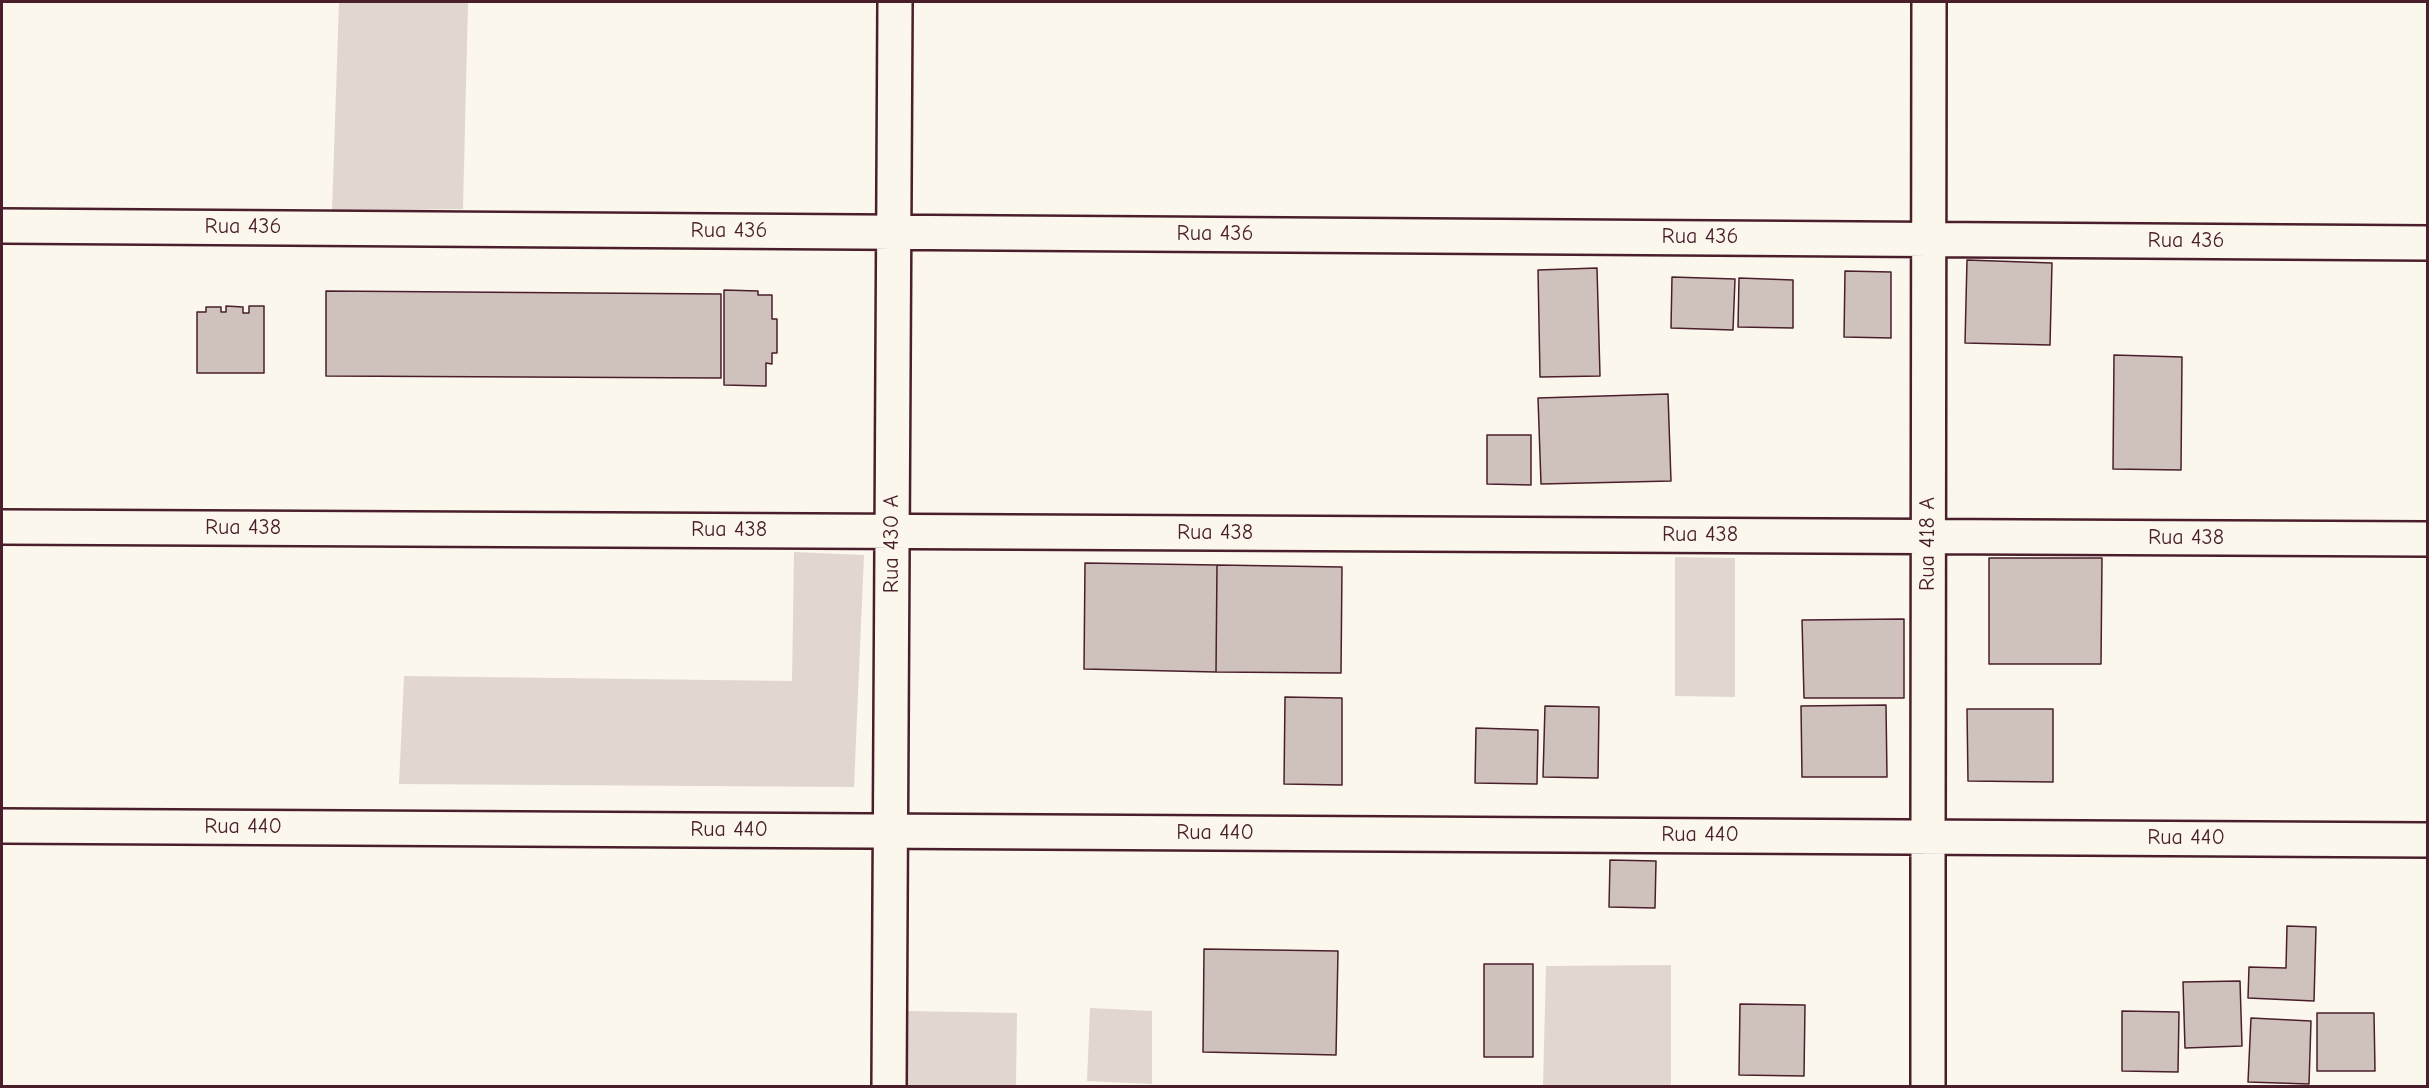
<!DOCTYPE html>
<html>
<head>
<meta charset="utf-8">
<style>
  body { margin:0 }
  #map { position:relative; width:2429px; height:1088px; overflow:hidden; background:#fbf7ec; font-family:"Comic Neue",sans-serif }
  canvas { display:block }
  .frame { position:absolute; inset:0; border:3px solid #4a1f2b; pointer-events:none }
</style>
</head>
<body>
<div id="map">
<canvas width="2429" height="1088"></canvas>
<div class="frame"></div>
</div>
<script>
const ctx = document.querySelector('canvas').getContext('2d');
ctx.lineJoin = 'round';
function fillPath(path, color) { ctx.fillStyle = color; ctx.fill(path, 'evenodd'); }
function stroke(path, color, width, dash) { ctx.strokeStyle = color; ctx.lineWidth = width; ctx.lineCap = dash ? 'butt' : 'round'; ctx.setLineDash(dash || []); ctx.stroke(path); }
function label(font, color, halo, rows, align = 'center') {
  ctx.font = font + ' "Comic Neue",sans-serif'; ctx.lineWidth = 5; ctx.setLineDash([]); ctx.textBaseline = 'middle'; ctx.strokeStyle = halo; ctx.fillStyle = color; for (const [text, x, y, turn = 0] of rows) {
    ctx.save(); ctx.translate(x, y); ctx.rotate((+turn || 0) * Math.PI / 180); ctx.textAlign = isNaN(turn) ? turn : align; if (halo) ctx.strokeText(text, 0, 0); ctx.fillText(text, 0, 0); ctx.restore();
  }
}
const green = new Path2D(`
  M339,2h129l-5,207 -131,2z
  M794,552l70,3 -10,232 -455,-3 5,-108 388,5z
  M1675,557l60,1v139l-60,-1z
  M1671,965v121h-128l3,-120z
  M1090,1008l62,3v73l-65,-3z
  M908,1011l109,2 -1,73h-108z`);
const building = new Path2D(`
  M1967,260l85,3 -2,82 -85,-2z
  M1597,268l3,108 -60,1 -2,-107z
  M1845,271l46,1v66l-47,-1z
  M1672,277l63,2 -2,51 -62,-2z
  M1739,278l54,2v48l-55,-1z
  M724,290l34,1v4h14v24h5v34h-5v11l-6,-1v23l-42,-1z
  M326,291l395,3v84l-395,-2z
  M226,306l17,1v6h6v-7h15v67h-67v-61h9v-5h15v5h5z
  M2114,355l68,2 -1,113 -68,-1z
  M1668,394l3,87 -130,3 -3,-86z
  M1487,435h44v50l-44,-1z
  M1989,558h113l-1,106h-112z
  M1085,563l132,2 -1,107 -132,-3z
  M1217,565l125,2 -1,106 -125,-1z
  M1904,619v79h-100l-2,-78z
  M1285,697l57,1v87l-58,-1z
  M1886,705l1,72h-85l-1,-71z
  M1545,706l54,1 -1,71 -55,-1z
  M1967,709h86v73l-85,-1z
  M1476,728l62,2 -1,54 -62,-1z
  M1610,860l46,1 -1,47 -46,-1z
  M2287,926l29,1 -2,74 -66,-3 1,-31 37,1z
  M1204,949l134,2 -2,104 -133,-3z
  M1484,964h49v93h-49z
  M2240,981l2,65 -57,2 -2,-66z
  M1740,1004l65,1 -1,71 -65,-1z
  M2122,1011l57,1 -1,60 -56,-1z
  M2317,1013h57l1,58h-58z
  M2251,1018l60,3 -2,63 -61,-2z`);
const minor = new Path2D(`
  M2,226l2426,17
  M2,527l2426,12
  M1928,837l1,-835
  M889,1086l6,-1084`);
const secondary = new Path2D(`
  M2,826l2426,14
  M1928,1086v-249`);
const streetNames = [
  ["Rua 436",243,227],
  ["Rua 436",729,231],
  ["Rua 436",1215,234],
  ["Rua 436",1700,237],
  ["Rua 436",2186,241],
  ["Rua 438",243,528],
  ["Rua 438",729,530],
  ["Rua 438",1215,533],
  ["Rua 438",1700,535],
  ["Rua 438",2186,538],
  ["Rua 430 A",892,544,-90],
  ["Rua 418 A",1928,544,-90],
  ["Rua 440",243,827],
  ["Rua 440",729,830],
  ["Rua 440",1215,833],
  ["Rua 440",1700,835],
  ["Rua 440",2186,838]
];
fillPath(green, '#e2d7d0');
fillPath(building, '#cfc2bc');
stroke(building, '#4a1f2b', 1.5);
stroke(minor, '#4a1f2b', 38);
stroke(secondary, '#4a1f2b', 38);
stroke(minor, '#fbf7ec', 33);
stroke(secondary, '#fbf7ec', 33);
label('22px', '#4a1f2b', '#fbf7ec', streetNames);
</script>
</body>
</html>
